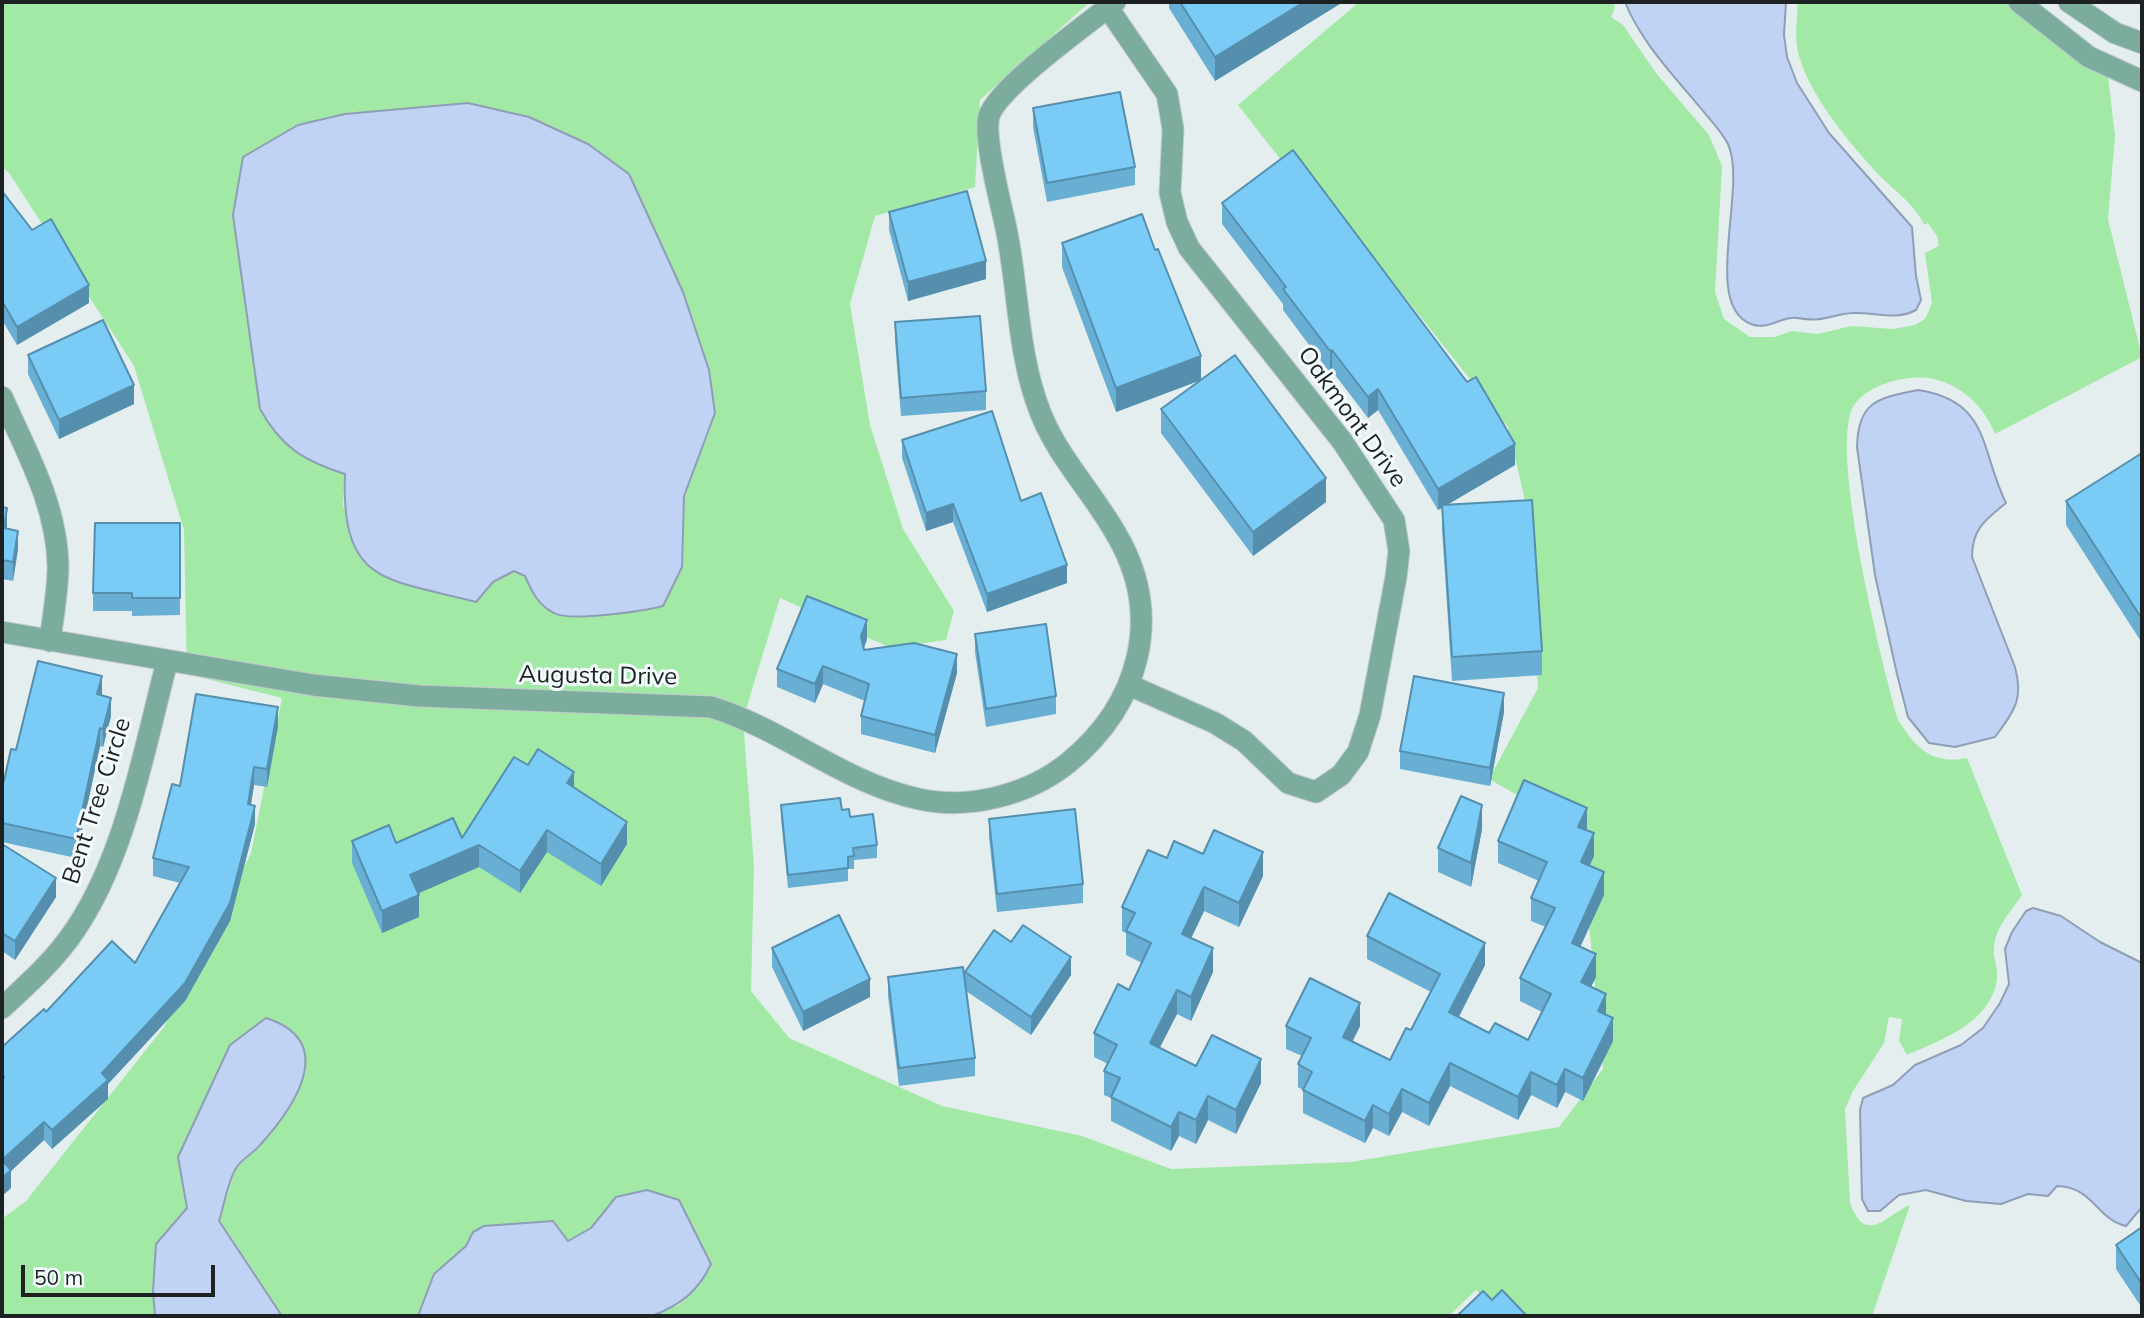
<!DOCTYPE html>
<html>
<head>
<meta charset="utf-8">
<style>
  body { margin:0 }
  #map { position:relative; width:2144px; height:1318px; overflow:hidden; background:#e5eeef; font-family:Mulish,sans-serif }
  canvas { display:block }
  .frame { position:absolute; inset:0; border:4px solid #1e2122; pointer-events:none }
  .scale { position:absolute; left:21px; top:1265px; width:194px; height:32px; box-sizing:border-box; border:4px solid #1e2122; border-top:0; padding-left:9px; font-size:21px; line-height:24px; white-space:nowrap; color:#1e2122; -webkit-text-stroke:5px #f3fbfc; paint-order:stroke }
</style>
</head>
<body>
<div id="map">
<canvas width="2144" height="1318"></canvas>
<div class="frame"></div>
<div class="scale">50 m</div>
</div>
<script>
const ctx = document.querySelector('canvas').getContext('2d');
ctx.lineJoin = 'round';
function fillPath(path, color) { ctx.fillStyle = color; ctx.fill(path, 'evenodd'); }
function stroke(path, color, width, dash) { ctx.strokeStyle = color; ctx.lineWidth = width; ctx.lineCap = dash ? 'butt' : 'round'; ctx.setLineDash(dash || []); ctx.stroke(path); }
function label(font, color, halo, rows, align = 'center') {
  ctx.font = font + ' Mulish,sans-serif'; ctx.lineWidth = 6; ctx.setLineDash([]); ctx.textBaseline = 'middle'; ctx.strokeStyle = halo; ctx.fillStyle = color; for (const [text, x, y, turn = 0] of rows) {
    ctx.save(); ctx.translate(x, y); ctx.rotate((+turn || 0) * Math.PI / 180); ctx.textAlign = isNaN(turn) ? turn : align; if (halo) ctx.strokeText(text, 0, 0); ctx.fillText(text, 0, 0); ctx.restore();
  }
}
const green = new Path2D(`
  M2,2h1088l-110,98 -5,87 -100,29 -25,88 20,121 33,104 51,82 -8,29 -55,8 -111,-50 -37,121 11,147 -3,125 38,47 153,68 140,30 89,33 180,-7 208,-35 44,-58 -23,-238 -91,-52 49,-91 -12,-183 -18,-78 -139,-175 -88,-92 -43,-55 121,-103h254l2,6 -4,9 12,8 33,48 53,62 13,31 -7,126 9,27 26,18h25l17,-6 26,3 33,-8 42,3 22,-4 10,-6 7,-16 -7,-50 14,-7 -2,-10 -9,-13 -4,2c-7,-18 -29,-34 -43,-48 -29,-30 -71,-81 -82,-121 -5,-18 -2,-36 -1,-54h221l88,65 8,69 -7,83 34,138 -147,77c-11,-29 -36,-51 -66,-56 -23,-3 -63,6 -76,29 -24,44 29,258 45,313 18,28 34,45 69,38l55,137c-10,15 -27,33 -28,52 -1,10 4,21 3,32 -6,44 -56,61 -90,76l-8,-14 3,-22 -13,-2 -5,26 -31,48 -8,18 5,94c16,44 37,11 60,2l-38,111h-370l-26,-26 -27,26h-797l27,-11 23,-22 -86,-86 -25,31 -24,13 -94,-10 -7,15 -32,28 -16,42h-136l-64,-95 18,-52 26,-26 -32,-98 -52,112 9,51 -31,36 -3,47 2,25h-153v-97l24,-18 138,-174 87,-174 31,-155 -95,-24 -3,-144 -50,-164 -125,-193 -7,-6zM468,103l161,71 54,118 26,78 6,43 -31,83 -2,71 -147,31 -10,-22 -11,-5 -21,11 -150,-75 2,-33c-41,-12 -64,-27 -85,-65l-17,-252 55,-32 47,-11z`);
const water = new Path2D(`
  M1625,2h161l-2,33 3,22 10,26 32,50 83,94 4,49 5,24 -5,10c-20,11 -41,2 -62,3 -25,1 -26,10 -57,5 -16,-2 -29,13 -46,6 -50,-19 -3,-137 -23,-180 -8,-15 -19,-25 -29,-38 -27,-32 -59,-66 -74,-104z
  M468,103l61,14 59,27 41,30 54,118 26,78 6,43 -31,83 -2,71 -19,39c-19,5 -93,16 -109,7 -16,-8 -22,-21 -29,-37l-11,-5 -21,11 -17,20c-91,-24 -135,-17 -131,-128 -41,-13 -64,-27 -85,-65l-27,-194 10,-58 55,-32 47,-11z
  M1918,390c73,11 62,61 88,113 -21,17 -34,26 -34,54l43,110c9,33 -1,44 -20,70l-40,10 -26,-4 -21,-26 -11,-43 -22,-99 -18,-128c1,-46 21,-49 61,-57z
  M2033,908l28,8 39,26 42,21v244l-16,19c-30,-7 -32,-39 -69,-40l-9,10 -20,-2 -27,10 -35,-3 -40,-11 -27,5 -19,16h-12l-6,-12 -2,-89 3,-12 30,-13 22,-20 46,-20 22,-17 17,-25 9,-19 -4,-35 7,-17 14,-21z
  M266,1018c72,23 30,87 -5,126 -7,9 -21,16 -26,26 -8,15 -11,35 -16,51l63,95h-127l-2,-25 3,-47 31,-36 -9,-51 52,-112z
  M647,1190l32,10 32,64c-13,28 -31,41 -59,52h-234l16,-42 32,-28 7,-14 11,-6 69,-5 15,20 23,-13 25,-31z`);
const street = new Path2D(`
  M2019,2l70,55 53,24
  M2069,2l46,31 27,10
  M1108,8l59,86 6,35 -3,64 7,29 12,26 153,193 52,79 5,31 -3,26 -26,138 -12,37 -17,23 -25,17 -28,-9 -44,-42 -29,-18 -86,-38
  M2,397c24,54 55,108 56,169 0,25 -5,50 -8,75
  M2,632l311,53 106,11 292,11c72,22 135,77 208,92 50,11 109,-4 149,-36 72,-59 97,-148 47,-231 -23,-40 -57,-75 -74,-118 -24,-59 -22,-124 -35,-186 -5,-24 -23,-90 -17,-112 9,-29 100,-93 126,-114
  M2,1008c26,-24 53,-48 73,-78 51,-75 69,-181 92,-268`);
const wall = new Path2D(`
  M1169,2h174l-128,79 -46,-73z
  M1033,108l102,59v18l-88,17 -14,-75z
  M2,191l87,112 -72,42 -15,-25z
  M1222,203l293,262 -68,40 95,146v24l-90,6 -10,-152v-21l-4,2 -60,-100 -10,8 -36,-47 -2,2 -47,-63v-6l-61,-80z
  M889,212l97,67 -78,22 -19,-71z
  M1062,243l93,7 46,130 -85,32 -54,-145z
  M895,322l91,69v19l-85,6 -6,-75z
  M28,355l106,49 -75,35 -31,-65z
  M1161,409l165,93 -73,54 -92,-123z
  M902,440l165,143 -80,29 -34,-90 -27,9 -24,-73z
  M2142,453v190l-76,-118v-24z
  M2,507l5,19v3l11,20 -5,32 -11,-2z
  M180,523v92l-48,1v-5h-39v-18z
  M975,634l81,62v18l-70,13 -11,-75z
  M867,639l-3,9v2l93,23 -22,80 -74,-19v-18l4,-15 -42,-17 -8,19 -38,-16v-18z
  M102,695l9,21 -8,31 -3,-1 -24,112 -74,-16v-62l2,1 12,-31z
  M1504,712l-14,74 -90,-17v-18z
  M278,726l-11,61 -13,-2 -3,20 4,19 -25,97 -45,80 -77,83v15l-56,50 -8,-9 -33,31v17l-9,8v-149l44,-35 89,-49 45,-80 -27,-7v-18l27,-72z
  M528,765l46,23 53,56 -26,42 -54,-34 -27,41 -41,-26 -61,26 1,24 -37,16 -30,-70v-22l44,2 66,-5z
  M781,805l61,5 35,35v13l-23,2v9h-6v12l-60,7 -7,-70z
  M989,819l94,65v19l-86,9 -8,-75z
  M1482,829l-11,58 -33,-15v-24z
  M1587,830l7,26 -5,10 15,29 -24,52 16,30 -5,10 15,28 7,26 -30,60 -18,-9 -8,16 -26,-13 -13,25 -68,-34 -21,40 -27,-14 -13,24 -16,-8 -8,15 -62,-30v-23l-5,-3v-23l4,-8 -16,-7v-23h74l-7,15 37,19 21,-30 20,-38 -64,-33v-23l118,29 -26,52 30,16 39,7 14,-28 -22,-11v-23l26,-51 -15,-6v-23l8,-17 -41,-18v-22z
  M2,844l54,53 -41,63 -13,-9z
  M1167,858l96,18 -24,51 -35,-16 -13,27 22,34 -22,49 -14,-7 -18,34 37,18 65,17 -25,51 -28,-14 -12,24 -17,-8 -8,15 -60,-30v-23l-7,-3v-24l4,-7 -14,-7v-24l35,-43 13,-27 -16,-8v-22l-4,-2v-24z
  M1011,942l60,33 -40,60 -65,-44 9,67v18l-76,10 -11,-90v-19l77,8v-13z
  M772,948l98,49 -67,34 -31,-64z
  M2142,1227v81l-26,-39v-24z`);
const shadedWall = new Path2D(`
  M1304,2h39l-128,79v-24z
  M986,261v18l-78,22v-19z
  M89,285v18l-72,42v-18z
  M1332,350v21l-2,2v-22z
  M1201,356v24l-85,32v-24z
  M134,385v19l-75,35v-19z
  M1378,389v21l-10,8v-21z
  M1515,444v21l-77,45v-21z
  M1326,478v24l-73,54v-24z
  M953,504v18l-27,9v-18z
  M7,508v18l-3,21v-19z
  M18,531v18l-5,32v-19z
  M1067,565v18l-80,29v-18z
  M867,620v19l-6,16v-19z
  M957,654v19l-22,80v-18z
  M823,666v18l-8,19v-19z
  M102,676v19l-5,18v-19z
  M1504,693v19l-14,74v-18z
  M111,698v18l-8,31v-18z
  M278,707v19l-11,61v-18z
  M100,728v18l-24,112v-19z
  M254,767v18l-6,37v-18z
  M574,772v22l-7,-11z
  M1482,805v24l-11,58v-24z
  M255,806v18l-25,97 -45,80 -77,83v15l-56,50v-19l50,-57z
  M1587,808v23l-9,-4z
  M627,822v22l-26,42v-22z
  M547,830v22l-27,41v-22z
  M1594,833v23l-13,29v-23z
  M479,845v22l-69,30v-22z
  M1263,852v24l-24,51v-24z
  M1604,872v23l-32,70v-22z
  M56,878v19l-41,63v-19z
  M1204,887v24l-22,47v-24z
  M419,895v22l-37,16v-22z
  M1485,943v22l-36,70v-23z
  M1213,948v24l-22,49v-24z
  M1596,954v23l-15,28v-23z
  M1071,957v18l-40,60v-18z
  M870,979v18l-67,34v-19z
  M1177,990v24l-27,53v-24z
  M1606,994v23l-8,-6z
  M1360,1003v23l-17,33v-22z
  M1613,1018v23l-30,60v-23z
  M1261,1059v24l-25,51v-24z
  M1450,1063v23l-21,40v-23z
  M1565,1069v23l-8,16v-23z
  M1531,1072v23l-13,25v-23z
  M1402,1089v23l-13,24v-22z
  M1208,1096v24l-12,24v-24z
  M1373,1105v23l-8,15v-22z
  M1179,1112v24l-8,15v-24z
  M44,1122v18l-33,31v17l-9,8v-36z`);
const building = new Path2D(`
  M1180,2h124l-89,55z
  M1120,92l15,75 -88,16 -14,-75z
  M1293,150l174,232 9,-5 39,67 -77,45 -60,-100 -10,8 -36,-47 -2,1 -47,-62 3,-2 -64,-84z
  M2,191l30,39 19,-11 38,66 -72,42 -15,-26z
  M967,191l19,70 -78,21 -19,-70z
  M1142,214l13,36 3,-1 43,107 -85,32 -54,-145z
  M980,316l6,75 -85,7 -6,-76z
  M103,320l31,65 -75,35 -31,-65z
  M1235,355l91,123 -73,54 -92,-123z
  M992,411l29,90 20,-8 26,72 -80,29 -34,-90 -27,9 -24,-73z
  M2142,453v166l-76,-118z
  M1532,500l10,151 -90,6 -10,-152z
  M2,507l5,1 -3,20 14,3 -5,31 -11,-2z
  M95,523h85v75h-48v-5h-39z
  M807,596l60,24 -6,16 3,14 50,-7 43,11 -22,81 -74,-19 8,-32 -46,-18 -8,18 -38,-15z
  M1046,624l10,72 -70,13 -11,-75z
  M38,661l64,15 -5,18 14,4 -8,31 -3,-1 -24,111 -74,-16v-43l2,1 7,-32 5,1z
  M1414,676l90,17 -14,75 -90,-17z
  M196,694l82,13 -11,62 -13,-2 -6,37 7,2 -25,97 -45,80 -83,90 6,7 -56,50 -8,-8 -42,38 9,10 -9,8v-98l2,-3 -2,-3v-27l42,-38 2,3 66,-71 23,22 54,-96 -36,-9 19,-74 8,2z
  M538,749l36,23 -7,11 60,39 -26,42 -54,-34 -27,41 -41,-26 -69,30 9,20 -37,16 -30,-70 37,-16 7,18 57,-25 9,20 52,-81 14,8z
  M1524,780l63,28 -9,19 16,6 -13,29 23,10 -32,71 24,11 -15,28 25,12 -8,17 15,7 -30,60 -18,-9 -8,16 -26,-13 -13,25 -68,-34 -21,40 -27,-14 -13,25 -16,-9 -8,16 -62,-31 9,-18 -14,-8 13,-26 -25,-12 24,-48 50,25 -17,34 47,23 16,-32 5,2 29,-56 -73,-38 22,-43 96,50 -36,69 40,21 6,-10 33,17 23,-46 -31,-16 35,-70 -24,-10 16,-36 -49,-21z
  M1461,796l21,9 -11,58 -33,-15z
  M840,798l2,12 7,-1 1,8 23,-3 4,31 -24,3 1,8 -6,1v11l-60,7 -7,-70z
  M1075,809l8,75 -86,10 -8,-75z
  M1214,830l49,22 -24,51 -35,-16 -22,47 31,14 -22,49 -14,-7 -27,53 46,23 16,-31 49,24 -25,51 -28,-14 -12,24 -17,-8 -8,15 -60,-30 9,-19 -16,-7 13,-26 -23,-12 24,-49 11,6 22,-47 -25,-12 9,-18 -13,-6 26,-57 19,8 7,-17 29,13z
  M2,844l54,34 -41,63 -13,-8z
  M839,915l31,64 -67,33 -31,-64z
  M1023,925l48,32 -40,60 -66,-45 29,-42 17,12z
  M963,967l12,91 -76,10 -11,-91z
  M2142,1227v57l-26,-39z
  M1502,1290l25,26h-70l26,-25 9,9z`);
const streetNames = [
  ["Oakmont Drive",1352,417,54],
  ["Augusta Drive",598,676,1],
  ["Bent Tree Circle",97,801,-72]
];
fillPath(green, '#a2e9a6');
fillPath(water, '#c0d3f4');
stroke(water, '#8f9eb5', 2);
stroke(street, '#c1c9ca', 23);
stroke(street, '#7bac9e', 21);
fillPath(wall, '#69afd4');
fillPath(shadedWall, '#558fad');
fillPath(building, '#7accf7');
stroke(building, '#558fad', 2);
label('24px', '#1e2122', '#f3fbfc', streetNames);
</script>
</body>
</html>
